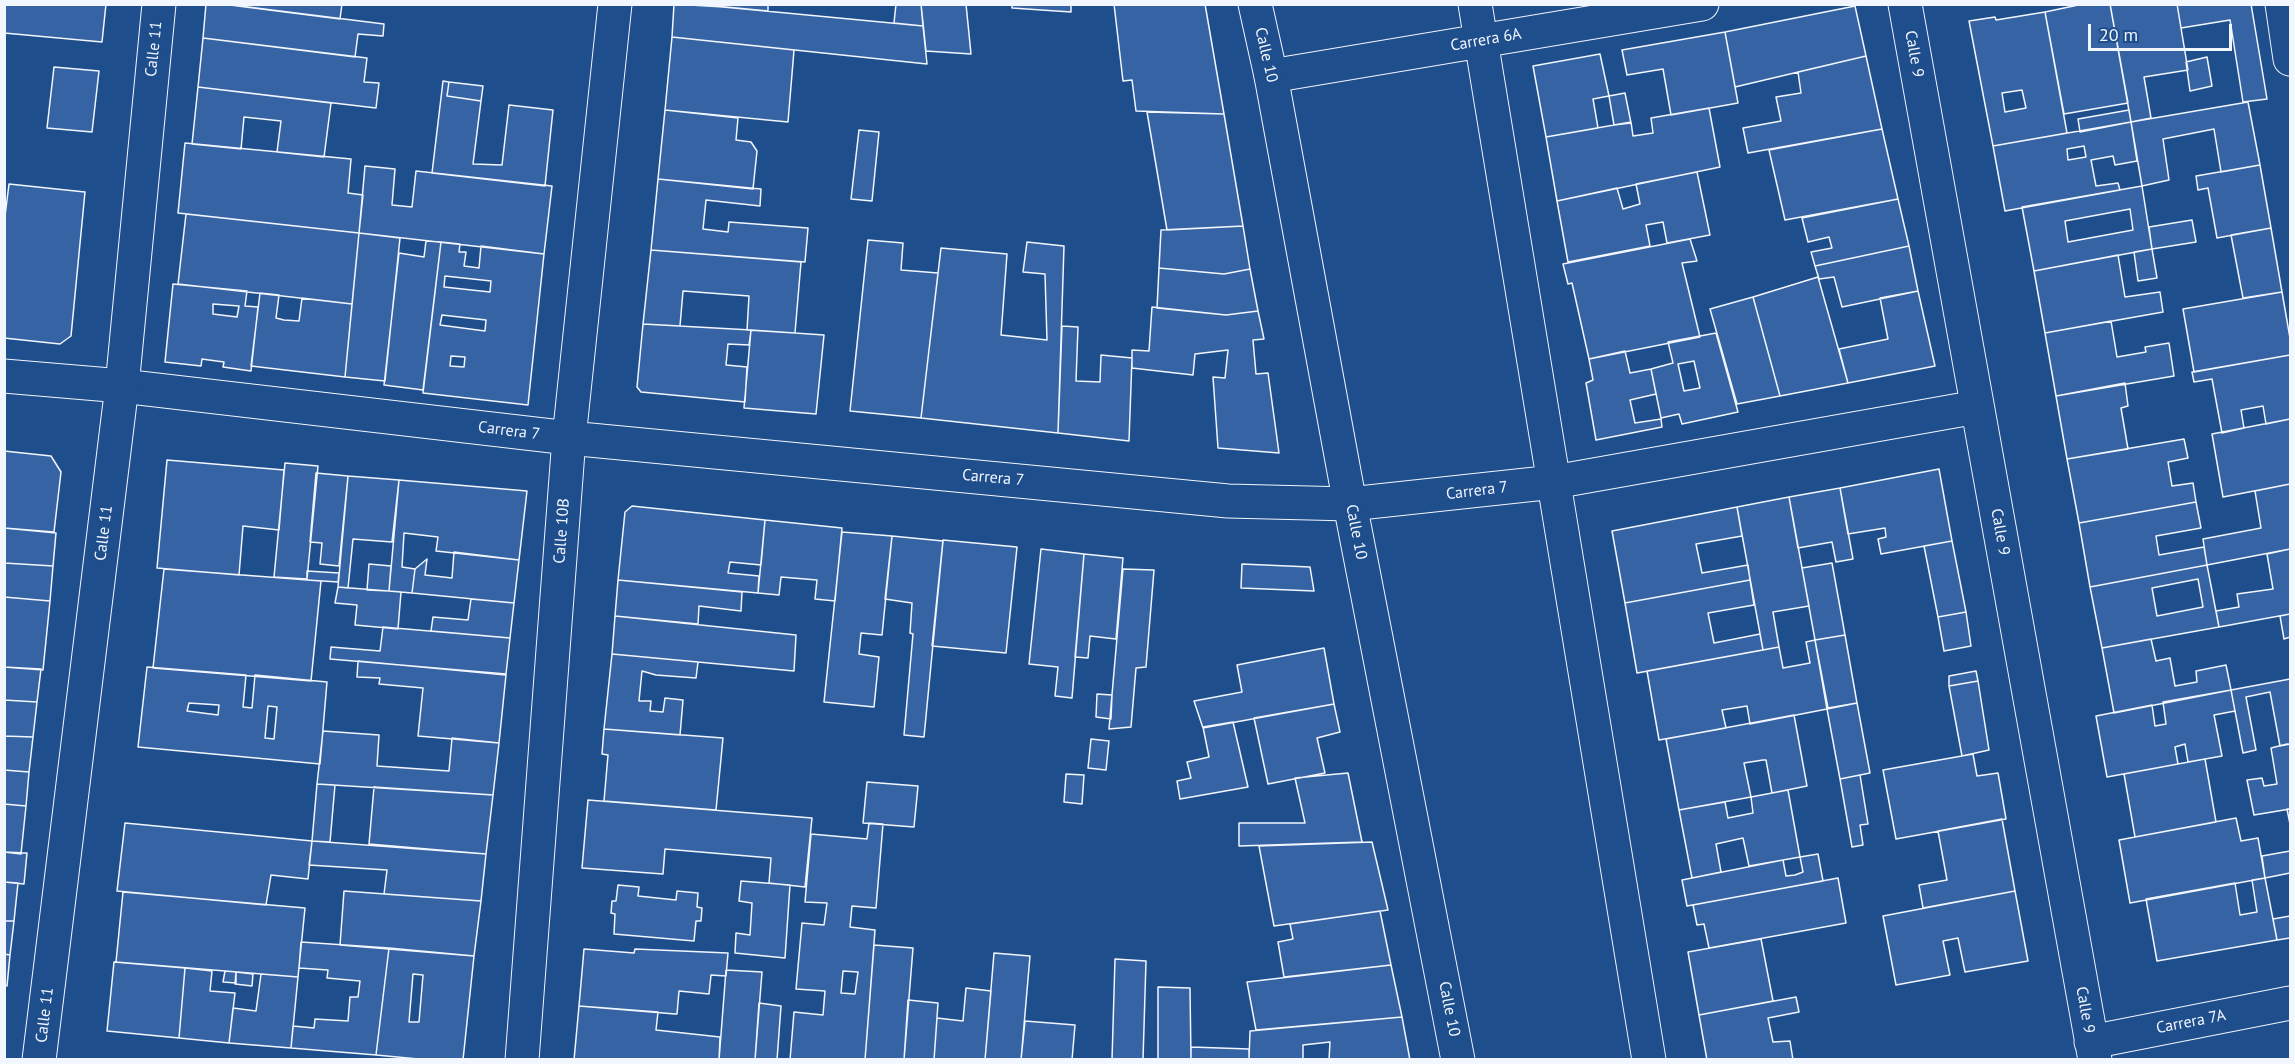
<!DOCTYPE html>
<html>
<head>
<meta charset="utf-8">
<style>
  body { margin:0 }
  #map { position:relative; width:2295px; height:1064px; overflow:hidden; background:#1f4e8c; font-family:"PT Sans",sans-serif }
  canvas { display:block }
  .frame { position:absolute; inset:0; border:6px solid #f2f6ff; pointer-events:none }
  .scale { position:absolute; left:2088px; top:24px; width:144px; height:27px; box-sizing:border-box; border:3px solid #f2f6ff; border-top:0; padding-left:8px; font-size:18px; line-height:21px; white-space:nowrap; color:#f2f6ff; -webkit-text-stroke:4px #1f4e8c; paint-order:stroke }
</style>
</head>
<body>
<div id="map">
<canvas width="2295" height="1064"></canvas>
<div class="frame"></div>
<div class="scale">20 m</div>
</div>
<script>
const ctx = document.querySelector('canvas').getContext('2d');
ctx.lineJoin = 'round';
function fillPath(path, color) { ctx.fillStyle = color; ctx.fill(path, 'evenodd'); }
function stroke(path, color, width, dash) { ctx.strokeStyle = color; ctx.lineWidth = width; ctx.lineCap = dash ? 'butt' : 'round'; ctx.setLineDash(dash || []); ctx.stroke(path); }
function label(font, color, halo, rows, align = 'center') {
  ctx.font = font + ' "PT Sans",sans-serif'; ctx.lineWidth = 4.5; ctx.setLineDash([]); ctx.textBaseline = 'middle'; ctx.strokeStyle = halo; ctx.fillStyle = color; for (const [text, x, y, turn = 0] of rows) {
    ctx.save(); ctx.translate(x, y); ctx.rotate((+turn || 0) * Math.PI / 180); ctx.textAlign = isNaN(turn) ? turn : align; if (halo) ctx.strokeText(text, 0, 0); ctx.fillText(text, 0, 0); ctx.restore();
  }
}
const building = new Path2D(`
  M4,4h102l-4,38 -98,-9z
  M206,4l26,1 152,19 -1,12 -25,-2 -3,23 -152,-19z
  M222,4h120l-2,15z
  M674,4l49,3 200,19 4,38 -255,-27z
  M694,4h74v7z
  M896,4h25l2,22 -29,-3z
  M921,4h45l5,50 -45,-3z
  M1012,4h59v8l-59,-4z
  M1114,4h91l19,110 -88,-3 -4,-31 -9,1z
  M2083,4h27l18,99 -64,11 -19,-102z
  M2110,4h67l11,66 -44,7 7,41 -20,4z
  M2177,4h74l16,95 -24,3 -13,-82 -49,8z
  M1855,6l11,50 -131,31 -10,-55z
  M2045,12l22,121 -74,13 -24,-125 26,-4 1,3zM2022,90l4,18 -21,4 -3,-19z
  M1725,32l13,71 -67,12 -8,-46 -36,6 -5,-25z
  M672,37l122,13 -6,72 -123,-12z
  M203,38l164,20 -3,24 15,1 -3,25 -178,-21z
  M1600,54l9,42 -16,3 5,29 -52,9 -13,-71z
  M1866,56l16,73 -134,24 -5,-25 38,-7 -5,-24 25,-4 -3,-21z
  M2207,57l5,29 -22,5 -4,-29z
  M54,67l45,4 -7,61 -45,-4z
  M443,81l6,1 -2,14 34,5 -8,63 29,1 7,-60 44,5 -8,76 -113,-13z
  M449,82l34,4 -2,15 -34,-5z
  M198,87l133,16 -7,54 -47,-5 4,-31 -37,-4 -3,32 -49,-5z
  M1625,93l6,30 -17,2 -5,-29z
  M2248,102l12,63 -39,7 -7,-43 -51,10 6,41 -27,6 -11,-64z
  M1709,108l11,59 -163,34 -11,-64 85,-15 2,14 20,-3 -2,-15z
  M665,110l73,8 -2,22 15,2 6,9 -4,38 -95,-10z
  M2129,110l2,12 -51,10 -2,-13z
  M1147,112l77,2 19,112 -76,4z
  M2131,122l6,39 -22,4 -2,-9 -22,4 5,26 22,-3 2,7 -115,21 -12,-65zM2084,146l2,11 -18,3 -1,-11z
  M1882,129l16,70 -113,21 -16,-70z
  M859,130l20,2 -7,69 -21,-2z
  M185,143l166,16 -3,34 15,2 -4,38 -181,-20z
  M2260,165l11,63 -54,10 -9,-50 -10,2 -2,-14z
  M365,166l30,3 -3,36 20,2 4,-36 136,15 -8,68 -185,-21z
  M1697,172l13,63 -43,8 -4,-21 -17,3 4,21 -82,16 -11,-61 60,-13 6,21 17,-5 -4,-20z
  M658,179l103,10 -1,17 -54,-6 -3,29 25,3 1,-10 79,6 -3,34 -154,-12z
  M9,184l76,8 -14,144 -11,8 -56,-6v-114z
  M2142,186l10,63 -118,22 -12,-64zM2130,209l3,21 -65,12 -3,-21z
  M1898,199l11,47 -94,20 -4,-14 21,-4 -3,-11 -21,5 -6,-24z
  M186,214l173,19 -7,71 -174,-20z
  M2192,220l4,22 -44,7 -3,-22z
  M1243,226l7,43 -26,5 -65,-6 2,-38z
  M2271,228l11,64 -39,6 -12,-63z
  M359,233l41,5 -15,143 -40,-4z
  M1690,239l7,22 -15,2 18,74 -111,22 -17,-76 -4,1 -5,-20z
  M868,240l35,3 -2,27 37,3 -17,145 -71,-7z
  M426,241l15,1 -18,148 -39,-5 15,-132 25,4z
  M441,242l19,2 -1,8h7l-2,14 15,2 2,-22 63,8 -16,151 -105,-12zM445,276l46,5 -1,11 -46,-5zM442,315l44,5 -1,11 -45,-6zM451,356l14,1 -1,10 -14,-1z
  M1027,242l37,4 -6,187 -137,-15 20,-170 66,6 -6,81 46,5 -2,-66 -22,-2z
  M1909,246l9,45 -76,16 -8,-30 -15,2 -4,-13z
  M2152,249l5,29 -19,3 -4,-29z
  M651,250l150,12 -6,71 -48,-3 2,-34 -66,-5 -3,35 -37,-2z
  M2118,255l7,42 35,-5 3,20 -118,21 -11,-62z
  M1159,268l65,6 26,-5 8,42 -32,4 -69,-7z
  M1818,277l30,106 -68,13 -27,-99z
  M173,284l74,7 -2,15 13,1 -7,64 -28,-4 1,-5 -15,-2 -7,-1 -1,7 -36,-4zM213,304l26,2 -2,11 -24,-3z
  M1918,291l17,75 -87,17 -9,-34 49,-10 -8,-41z
  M2282,292l8,46v17l-96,17 -11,-63z
  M260,293l19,2 -3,23 8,2 15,1 3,-23 50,6 -7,73 -94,-11z
  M1753,297l27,99 -43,8 -27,-95z
  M1152,307l74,8 32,-4 6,28 -11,1 3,34 12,-1 11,80 -61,-5 -5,-71 12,1 3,-28 -33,4 -2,21 -61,-7v-18l17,1z
  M2111,321l6,36 29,-5 -1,-5 24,-4 5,33 -118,20 -11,-63z
  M643,324l108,6 -2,15 -21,-1 -2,21 21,2 -2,35 -104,-10 -4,-5z
  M1062,326l16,1 -2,54 24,1 1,-27 31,3 -3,83 -71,-8z
  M751,330l73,5 -8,79 -72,-6z
  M1716,333l22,79 -56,12 -3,-10 -18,4 -10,-49 22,-6 -5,-21zM1694,361l6,27 -16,3 -6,-27z
  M1625,351l5,22 21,-4 5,25 -26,6 5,23 26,-4 1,8 -66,13 -10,-57 7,-3 -4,-21z
  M2290,355v64l-24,5 -3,-18 -22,4 3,18 -22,5 -10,-54 -18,3 -2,-10z
  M2125,383l3,23 -7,2 7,41 -61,10 -11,-63z
  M2290,419v65l-67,13 -11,-63z
  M2184,439l4,19 -20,4 4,24 21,-3 3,19 -117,21 -12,-64z
  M4,451l47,5 10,16 -7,60 -50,-4z
  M167,460l117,10 -5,60 -36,-4 -4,49 -82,-7z
  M285,463l33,3 -11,113 -33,-2z
  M1939,469l13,72 -71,13 -3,-15 8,-2 -1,-9 -37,6 -8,-46z
  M316,473l32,3 -9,90 -19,-2 2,-21 -12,-1z
  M348,476l51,4 -7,62 -39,-3 -5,49 -10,-1z
  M399,480l128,11 -8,69 -83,-9 2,-14 -34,-4 -2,34 13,2 -3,24 -23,-2z
  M2290,484v65l-83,16 -4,-26 58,-11 -6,-37z
  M1840,488l13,71 -17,3 -4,-20 -34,6 -9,-51z
  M1789,497l20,109 -36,6 6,35 -16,3 -26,-143z
  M2196,502l5,26 -45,8 3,19 45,-8 3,18 -117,22 -11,-64z
  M632,506l133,14 -4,45 -31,-3 -2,11 31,3 -1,17 -140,-13 7,-68z
  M1737,507l5,29 -46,8 6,29 46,-8 2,15 -125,23 -13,-72z
  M765,520l77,8 -7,73 -20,-2 2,-19 -36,-3 -2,18 -21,-2z
  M4,528l52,5 -3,33 -49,-3z
  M842,532l50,4 -10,99 -21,-2 -2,21 20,3 -5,50 -50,-5z
  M892,536l51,5 -19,196 -20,-2 9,-101 -3,-1 2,-30 -27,-4z
  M943,540l74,7 -11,106 -74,-7z
  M1952,541l14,71 -28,5 -14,-71z
  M1041,549l43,5 -12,144 -17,-2 3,-29 -29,-3z
  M2290,549v65l-71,13 -3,-16 23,-4 -2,-13 36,-5 -6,-35z
  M454,552l65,8 -5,43 -102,-10 3,-24 12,-10 -2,16 27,3z
  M1084,554l39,4 -7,81 -26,-3 -2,22 -13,-1z
  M4,563l49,3 -3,35 -46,-4z
  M1832,563l13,72 -30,5 -13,-72z
  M369,564l22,2 -2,25 -22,-1z
  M1242,564l68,3 4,24 -73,-3z
  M2207,565l12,62 -117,21 -12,-61zM2198,579l5,28 -46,9 -5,-28z
  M164,569l157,12 -10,100 -158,-13z
  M1123,569l31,1 -8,97 -10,1 -5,59 -22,2z
  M307,571l32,2 -1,9 -31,-2z
  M618,580l124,12 -1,19 -42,-5 -1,18 -83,-8z
  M1750,580l4,25 -46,8 6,30 46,-9 3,16 -126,23 -12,-70z
  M338,587l63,5 -3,37 -43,-4 2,-20 -22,-2z
  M4,597l46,4 -7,69 -39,-3z
  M471,599l43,4 -4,35 -79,-7 2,-14 35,3z
  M1966,612l5,34 -27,5 -6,-34z
  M2290,614v23l-6,2 -4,-23z
  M615,616l181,19 -2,36 -182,-17z
  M383,627l127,11 -4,36 -176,-15 1,-12 49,4z
  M1845,635l12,68 -29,5 -13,-68z
  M2151,639l5,22 14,-3 5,28 22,-4 -1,-11 30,-6 5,25 -117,23 -12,-65z
  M1815,640l12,69 -77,15 -3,-18 -25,4 4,18 -67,12 -12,-69 132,-24 4,21 27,-5 -4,-21z
  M1324,648l10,56 -131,24 -9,-27 48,-9 -5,-27z
  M612,654l86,8 -2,16 -40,-3 -14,-4 -3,30h12l-1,10 13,1 2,-14 18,2 -3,35 -76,-6z
  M358,661l148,14 -7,68 -81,-7 5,-48 -44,-4 1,-6 -23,-1z
  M4,667l37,2 -4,33 -33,-2z
  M147,667l99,8 -3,32 9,1 3,-33 72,7 -7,82 -182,-17zM189,703l30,2 -1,10 -31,-4zM268,706l9,1 -3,32 -9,-1z
  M1976,671l2,10 -29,5v-10z
  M2290,679v65l-10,2 -10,-54 -24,5 10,53 -13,3 -12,-63z
  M1978,681l11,69 -27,6 -13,-70z
  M2231,690l4,21 -21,4 8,41 -34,6 -3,-18 -10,3 3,17 -71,13 -11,-61 56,-11 3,21 11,-2 -3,-22z
  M1097,694l15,1 -1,24 -15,-2z
  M4,700l33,2 -4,35 -29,-1z
  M1857,703l13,70 -30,6 -13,-70z
  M1334,704l6,28 -23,6 8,35 -57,11 -14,-66z
  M1794,715l13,71 -35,7 -6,-33h-3l-19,3 7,34 -72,13 -13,-71z
  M1233,722l15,65 -68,12 -3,-18 14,-3 -4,-16 22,-5 -6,-30z
  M604,729l119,9 -7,72 -112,-9 4,-46 -6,-1z
  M323,731l56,4 -2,31 72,5 3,-33 47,5 -6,52 -176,-11z
  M4,736l29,1 -4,35 -25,-2z
  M1091,739l18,2 -3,29 -18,-2z
  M2287,744h3v65l-36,6 -7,-35 15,-2 2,8 13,-2 -6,-36z
  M1973,754l4,22 21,-3 8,46 -110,20 -13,-69z
  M2205,759l11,63 -81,15 -11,-63z
  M4,770l25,2 -3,34 -22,-2z
  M1348,773l14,69 -123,4v-23h66l-10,-45z
  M1066,774l18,1 -2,29 -18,-2z
  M1860,775l8,49 -8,1 3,20 -11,2 -12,-68z
  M867,782l51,4 -4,41 -51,-4z
  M317,784l18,1 -5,57 -18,-1z
  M374,787l119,8 -7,59 -117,-10z
  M1788,790l12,67 -51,9 -6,-28 -27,6 5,28 -29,6 -13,-68 46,-8 3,16 25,-5 -2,-16z
  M588,800l224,18 -7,69 -36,-4 2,-25 -106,-9 -2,25 -81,-6z
  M4,804l22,2 -5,48 -17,-2z
  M2287,809h3v15z
  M2236,818l5,23 17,-3 7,40 -135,25 -11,-63z
  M2002,819l13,72 -92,17 -4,-23 28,-5 -9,-49z
  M125,823l187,18 -4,38 -37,-4 -5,30 -149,-14z
  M869,823l14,1 -7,84 -24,-2 -2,21 25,3 -10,130h-75l4,-48 29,3 2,-24 -29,-2 6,-66 22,2 3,-22 -22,-1 6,-68 56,5zM843,971l15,1 -3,22 -14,-1z
  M312,841l174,13 -5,47 -97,-7 3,-24 -78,-5z
  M1372,842l16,68 -114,16 -15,-80z
  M2290,851v22l-25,5 -3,-22z
  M4,852l23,1 -3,31 -20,-2z
  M1818,854l5,27 -136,25 -5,-26 101,-20 3,16 9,-1 8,-3 -3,-15z
  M1838,878l8,45 -137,25 -5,-24 -7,1 -4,-20z
  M2265,878l12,62 -120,21 -11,-62 89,-16 5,32 17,-3 -5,-32z
  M741,881l49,4 -5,73 -50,-5 1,-20 14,2 2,-32 -13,-2z
  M4,882l14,1 -4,38h-10z
  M618,885l21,2 -1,9 38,4 1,-9 21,2 -1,14 5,1 -1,13h-5l-2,20 -80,-7 1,-20 -4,-1 1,-12h4z
  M344,891l137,10 -7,55 -134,-11z
  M2015,891l13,70 -63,11 -7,-34 -15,3 7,34 -54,10 -13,-69z
  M123,892l182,16 -7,69 -182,-15z
  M1380,911l11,54 -107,12 -6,-35 15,-3 -3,-15z
  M2290,916v22l-13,2 -4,-21z
  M4,921h10l-4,34 -6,-1z
  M1761,939l12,62 -74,14 -11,-63z
  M301,942l88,6 -13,107 -85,-7 2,-22 21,2 1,-9 33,2 2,-24h8l2,-16 -33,-3 1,-8 -29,-2z
  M874,945l39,3 -9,112h-39z
  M389,948l85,8 -11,104h-34l-53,-5zM413,974l10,1 -4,47h-10z
  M584,949l50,4 1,-4 93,4 -2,23 -15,-1 -2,19 -30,-3 -2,23h-2l-96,-8z
  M994,953l36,3 -9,104h-36z
  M4,954l6,1 -3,31 -3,-1z
  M1115,959l31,2 -3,99h-31z
  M114,962l71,6 -6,70 -72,-7z
  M1391,965l11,52 -146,13 -9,-48z
  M185,968l27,3 -2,20 25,2 -6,50 -50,-5z
  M726,970l36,2 -7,88h-36z
  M225,971l11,1v11l-13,-1z
  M236,972l17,2 -1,12 -17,-2z
  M261,974l37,3 -7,71 -62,-5 4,-35 23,3z
  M1158,987l32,1 1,72h-33z
  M966,988l25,3 -6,69h-51l3,-42 26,3z
  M1796,997l3,15 -31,6 5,24 17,-1 3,19h-86l-8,-45z
  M908,1000l30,3 -4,57h-30z
  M759,1003l22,3 -4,54h-22z
  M579,1006l79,6 -2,18 64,7 -1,23h-145z
  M1402,1017l8,43h-81l1,-18 -27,3v15h-54l1,-29z
  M1025,1021l50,4 -3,35h-51z
  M1191,1047l58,2v11h-58z`);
const street = new Path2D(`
  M1475,4l174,1056
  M1905,4l190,1056
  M2282,4l8,55
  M1271,76l431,-72
  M4,376l118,10 447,52 659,63 122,3 204,-22 423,-75
  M2091,1042l199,-39
  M522,1060l47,-622 46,-434`);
const secondary = new Path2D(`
  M1255,4l16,72 79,428 108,556
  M39,1060l83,-674 37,-382`);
const streetNames = [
  ["Carrera 6A",1486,40,-10],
  ["Calle 11",154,49,-84],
  ["Calle 9",1914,54,80],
  ["Calle 10",1266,55,77],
  ["Carrera 7",509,431,7],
  ["Carrera 7",993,478,5],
  ["Carrera 7",1477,491,-7],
  ["Calle 10B",562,531,-86],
  ["Calle 10",1356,532,79],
  ["Calle 9",2000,532,80],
  ["Calle 11",104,533,-83],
  ["Calle 10",1449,1009,79],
  ["Calle 9",2085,1010,80],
  ["Calle 11",45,1015,-83],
  ["Carrera 7A",2191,1022,-11]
];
fillPath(building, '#3563a3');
stroke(building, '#f2f6ff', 1.5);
stroke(street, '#f2f6ff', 35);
stroke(secondary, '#f2f6ff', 35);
stroke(street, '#1f4e8c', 33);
stroke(secondary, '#1f4e8c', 33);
label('16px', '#f2f6ff', '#1f4e8c', streetNames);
</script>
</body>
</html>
